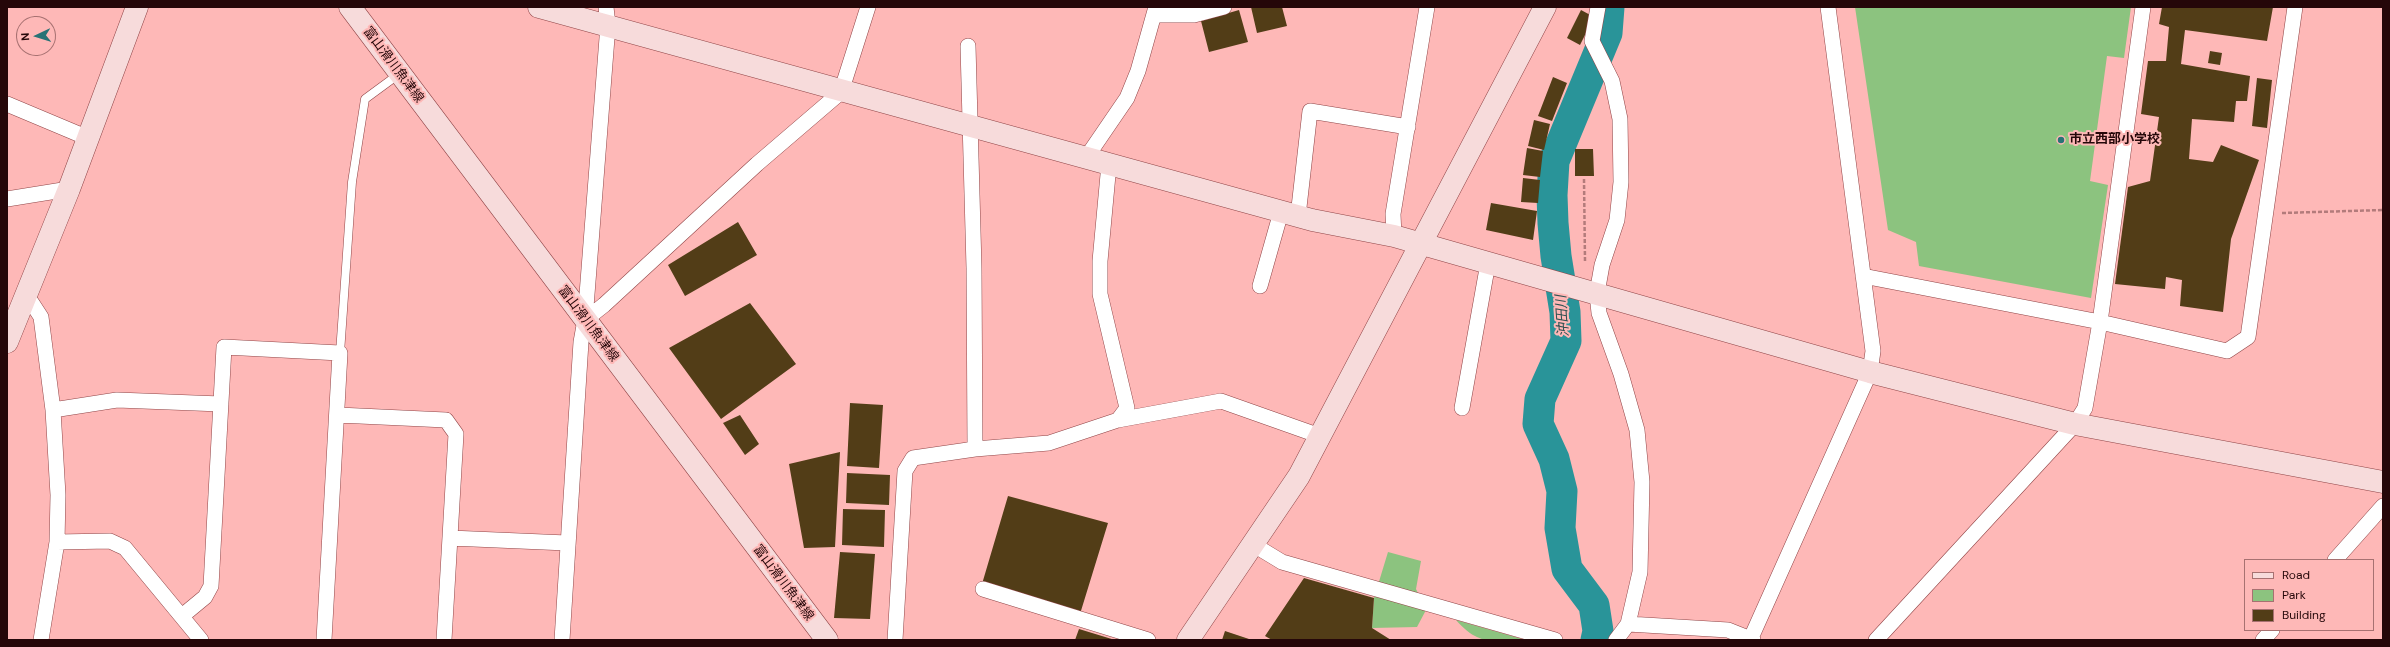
<!DOCTYPE html>
<html>
<head>
<meta charset="utf-8">
<style>
  body { margin:0 }
  #map { position:relative; width:2390px; height:647px; overflow:hidden; background:#feb8b7; font-family:"DM Sans",sans-serif }
  canvas { display:block }
  .frame { position:absolute; inset:0; border:8px solid #250709; pointer-events:none }
  .legend { position:absolute; left:2244px; top:559px; width:130px; height:72px; box-sizing:border-box; background:#feb8b7; border:1px solid #a77171; margin:0; padding:5px 7px; list-style:none; font-size:12px; color:#250709 }
  .legend li { display:flex; align-items:center; gap:8px; height:20px }
  .legend b { width:20px; border:1px solid #a77171 }
  .north { position:absolute; left:16px; top:16px; width:40px; height:40px; box-sizing:border-box; background:#feb8b7; border:1px solid #a77171; border-radius:50%; rotate:266deg; font-size:11px; font-weight:700; line-height:16px; text-align:center; color:#250709 }
  .north::after { content:''; display:block; margin:auto; width:14px; height:18px; background:#287376; clip-path:polygon(50% 0,100% 100%,50% 72%,0 100%) }
</style>
</head>
<body>
<div id="map">
<canvas width="2390" height="647"></canvas>
<div class="frame"></div>
<ul class="legend">
<li><b style="height:5px;background:#f7dbdb"></b>Road</li>
<li><b style="height:11px;background:#8cc37f"></b>Park</li>
<li><b style="height:11px;background:#523d17"></b>Building</li>
</ul>
<div class="north">N</div>
</div>
<script>
const ctx = document.querySelector('canvas').getContext('2d');
ctx.lineJoin = 'round';
function fillPath(path, color) { ctx.fillStyle = color; ctx.fill(path, 'evenodd'); }
function stroke(path, color, width, dash) { ctx.strokeStyle = color; ctx.lineWidth = width; ctx.lineCap = dash ? 'butt' : 'round'; ctx.setLineDash(dash || []); ctx.stroke(path); }
function label(font, color, halo, rows, align = 'center') {
  ctx.font = font + ' "DM Sans","Noto Sans JP",sans-serif'; ctx.lineWidth = 4; ctx.setLineDash([]); ctx.textBaseline = 'middle'; ctx.strokeStyle = halo; ctx.fillStyle = color; for (const [text, x, y, turn = 0] of rows) {
    ctx.save(); ctx.translate(x, y); ctx.rotate((+turn || 0) * Math.PI / 180); ctx.textAlign = isNaN(turn) ? turn : align; if (halo) ctx.strokeText(text, 0, 0); ctx.fillText(text, 0, 0); ctx.restore();
  }
}
const green = new Path2D(`
  M1855,7h276l-7,51 -17,-2 -17,125 18,4 -17,113 -172,-32 -3,-24 -28,-12z
  M1388,552l33,9 -5,28 10,21 -9,17 -45,1 2,-30z
  M1456,620l70,20c-34,0 -46,7 -70,-20z`);
const river = new Path2D(`
  M1596,640l2,-9 -4,-26 -27,-36 -7,-41 2,-37 -8,-32 -16,-35 2,-25 26,-58 -1,-29 -9,-56 -3,-33 -1,-28 2,-34 53,-128 2,-26`);
const building = new Path2D(`
  M1251,7h31l5,19 -30,7z
  M2162,7h111l-6,34 -82,-11 -4,34 69,12 -3,25h-11l-2,21 -42,-3 -3,40 24,3 8,-17 38,15 -28,79 -8,73 -43,-6 2,-26 -16,-3 -1,12 -50,-5 13,-97 22,-6 9,-64 -18,-3 7,-53h18l3,-34 -10,-3z
  M1239,10l9,32 -39,10 -8,-31z
  M1581,10l13,7 -14,28 -13,-7z
  M2210,51l12,2 -2,12 -12,-2z
  M1553,77l14,6 -15,38 -14,-5z
  M2257,78l15,2 -5,48 -15,-2z
  M1534,120l16,4 -6,26 -16,-4z
  M1527,148l16,3 -3,26 -17,-2z
  M1575,149h18l1,27h-19z
  M1523,178l17,2 -2,23 -17,-1z
  M1491,203l46,8 -4,29 -47,-10z
  M738,222l19,33 -72,41 -17,-31z
  M750,303l46,61 -75,55 -52,-71z
  M850,403l33,2 -4,63 -32,-2z
  M740,415l19,29 -14,11 -22,-32z
  M840,452l-5,95 -31,1 -15,-84z
  M847,473l43,2 -1,30 -43,-2z
  M1008,496l100,27 -28,91 -98,-30z
  M843,509l42,1 -1,37 -42,-2z
  M840,552l35,2 -5,65 -36,-1z
  M1304,578l70,20 -2,30 19,12h-119l-7,-4z
  M1079,629l36,11h-40z
  M1225,631l27,9h-30z`);
const path = new Path2D(`
  M1584,179l1,82
  M2282,213l101,-3`);
const lane = new Path2D(`
  M340,353l12,-171 13,-83 34,-25`);
const street = new Path2D(`
  M1598,7l-6,34 20,40 8,38 1,63 -4,38 -15,45 -5,28 2,20 22,61 16,56 5,52 -2,90 -12,52 -12,16
  M1154,15h40l30,-8
  M968,46l6,222 1,181
  M7,104l81,34
  M1086,158l41,-60 11,-27 18,-64
  M7,199l62,-10
  M1298,216l12,-105 98,16
  M1394,236l-1,-22 34,-207
  M1863,276l237,46 127,29 21,-14 47,-330
  M1260,286l21,-74
  M26,294l15,23 12,93 5,85 -1,47 -16,98
  M585,320l19,-15 153,-141 84,-72 27,-85
  M1462,408l26,-145
  M53,410l64,-10 104,4
  M338,415l108,5 10,14 -12,206
  M1118,420l103,-19 99,35
  M450,538l117,5
  M57,542l53,-1 15,7 76,92
  M1254,545l28,17 273,78
  M2335,560l48,-54
  M983,589l165,51
  M182,616l23,-19 6,-11 13,-239 116,6 -16,287
  M1628,624l100,6 25,10
  M1751,638l119,-266 3,-21 -45,-344
  M562,640l19,-298 4,-22 23,-295 -2,-18
  M895,640l10,-169 8,-13 62,-9 74,-6 69,-23 9,-12 -27,-114v-33l9,-97
  M1876,640l199,-216 10,-16 15,-86 43,-315
  M2263,640l9,-10`);
const secondary = new Path2D(`
  M350,7l477,633
  M539,7l773,213 82,16 476,136 205,52 308,58
  M7,342l62,-153 68,-182
  M1188,640l111,-164 246,-469`);
const markers = [
  [2061,140,4,"#287376"]
];
const streetNames = [
  ["富山滑川魚津線",393,65,53],
  ["富山滑川魚津線",588,324,53],
  ["富山滑川魚津線",783,583,53]
];
const poiNames = [
  ["市立西部小学校",2069,140]
];
const waterNames = [
  ["沖田川",1563,316,-94]
];
fillPath(green, '#8cc37f');
stroke(river, '#299499', 31);
fillPath(building, '#523d17');
stroke(lane, '#904547', 9);
stroke(street, '#904547', 16);
stroke(secondary, '#904547', 23);
stroke(path, '#b37b7b', 2.5, [4, 2]);
stroke(lane, '#fff', 8);
stroke(street, '#fff', 15);
stroke(secondary, '#f7dbdb', 22);
for (const [x, y, r, color] of markers) { const dot = new Path2D(); dot.arc(x, y, r, 0, 2 * Math.PI); ctx.fillStyle = color; ctx.fill(dot); stroke(dot, '#feb8b7', 1.5); }
label('13px', '#250709', '#feb8b7', streetNames);
label('bold 13px', '#250709', '#feb8b7', poiNames, 'left');
label('italic 14px', '#325253', '#feb8b7', waterNames);
</script>
</body>
</html>
